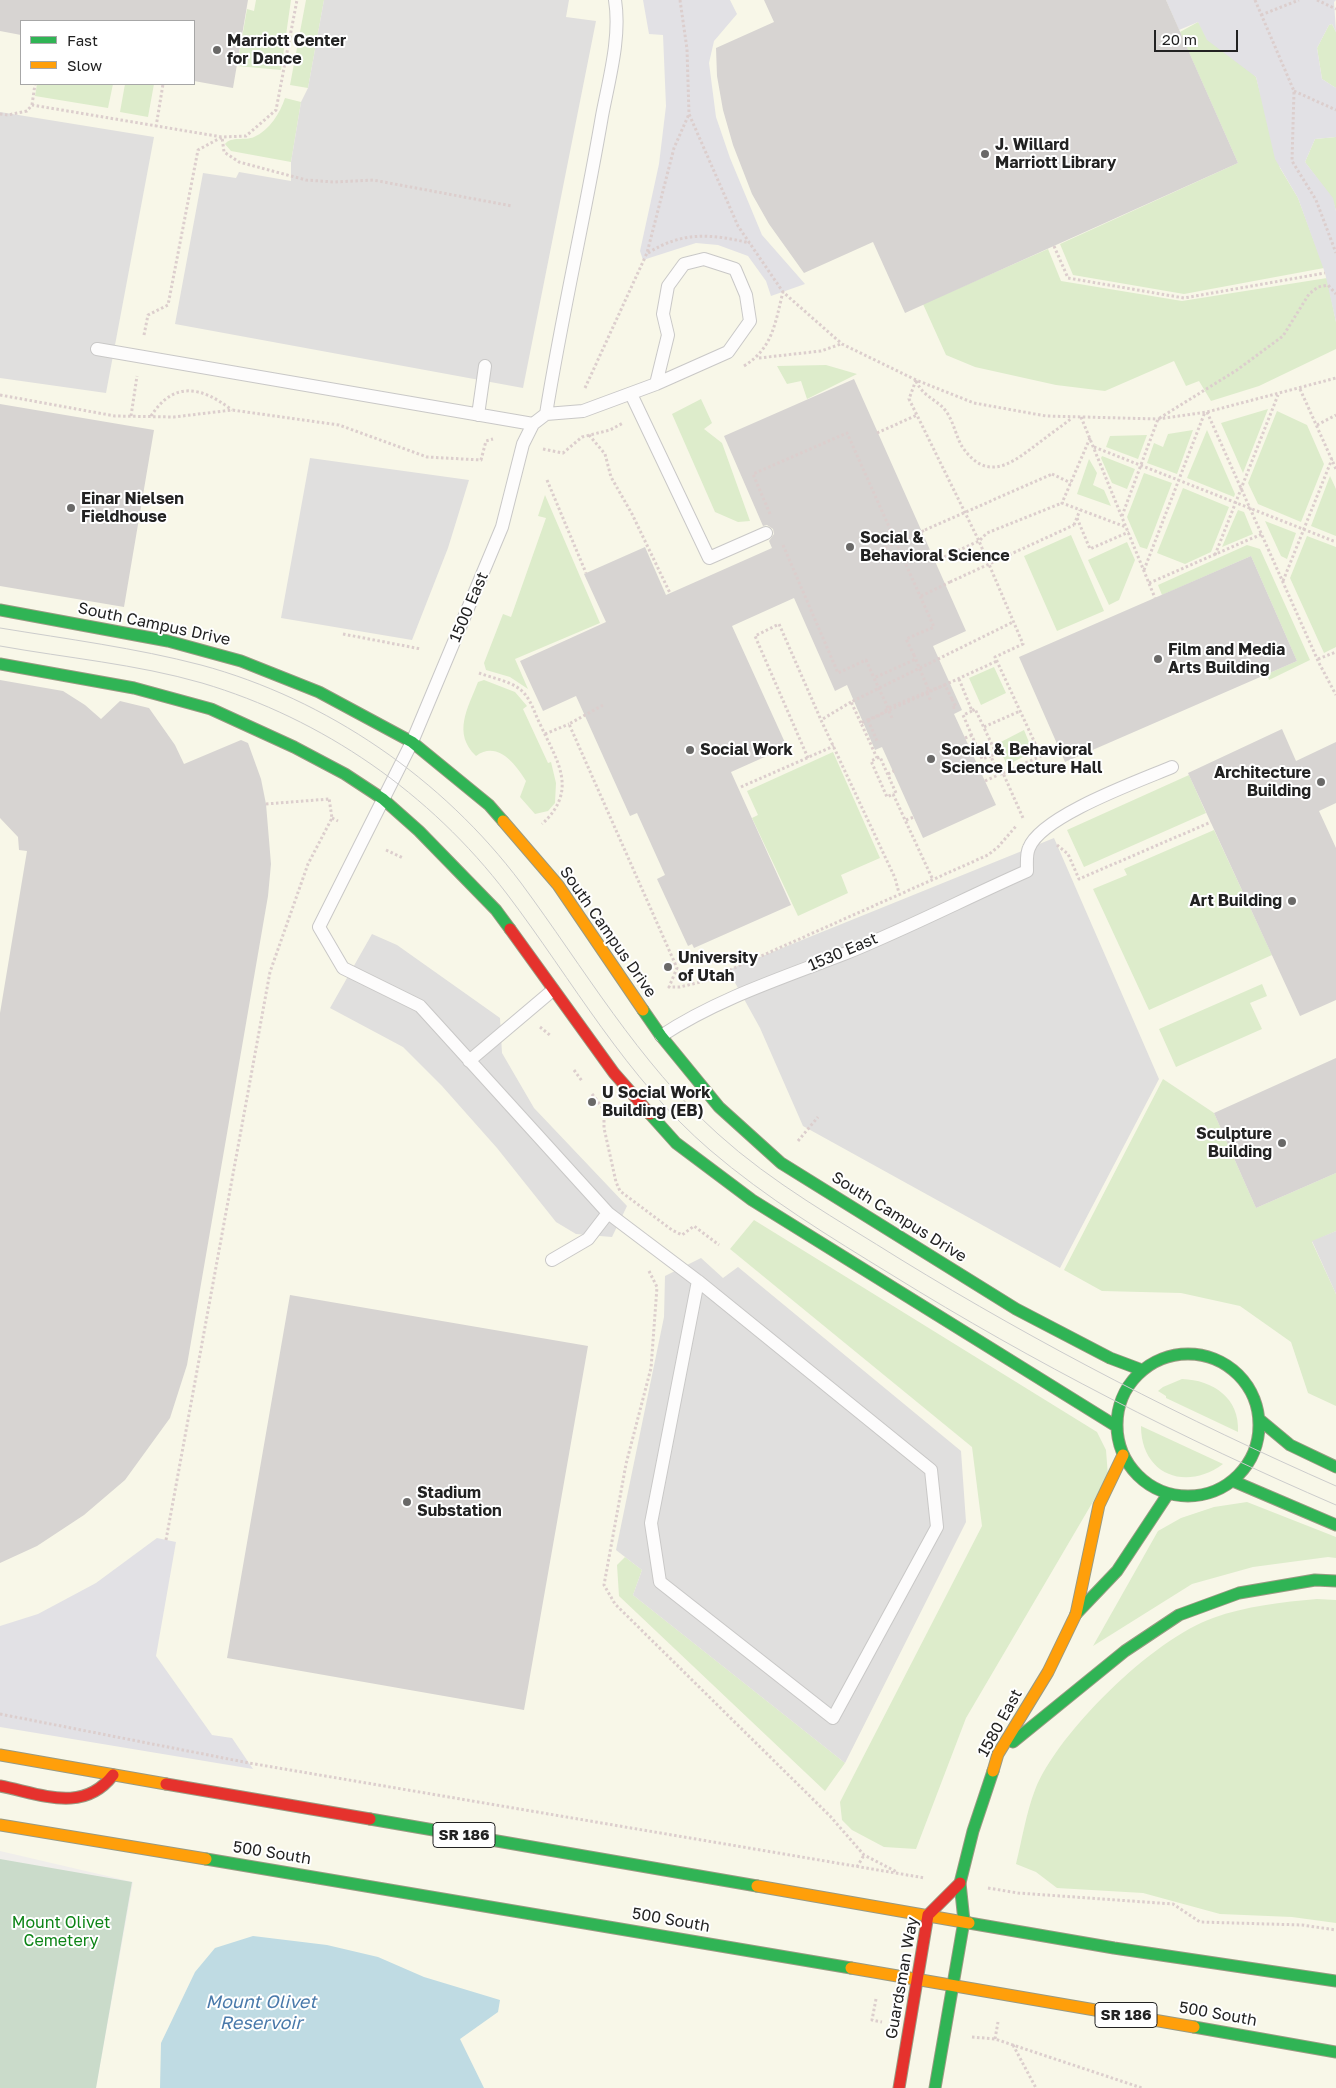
<!DOCTYPE html>
<html>
<head>
<meta charset="utf-8">
<style>
  body { margin:0 }
  #map { position:relative; width:1336px; height:2088px; overflow:hidden; background:#f0eeeb; font-family:"Golos Text",sans-serif }
  canvas { display:block }
  .legend { position:absolute; left:20px; top:20px; width:175px; height:65px; box-sizing:border-box; background:#fff; border:1px solid #a7a7a7; margin:0; padding:6px 9px; list-style:none; font-size:15px; color:#222 }
  .legend li { display:flex; align-items:center; gap:10px; height:25px }
  .legend b { width:25px; border:1px solid #a7a7a7 }
  .scale { position:absolute; left:1154px; top:30px; width:84px; height:22px; box-sizing:border-box; border:2px solid #222; border-top:0; padding-left:6px; font-size:15px; line-height:18px; white-space:nowrap; color:#222; -webkit-text-stroke:4px #fff; paint-order:stroke }
</style>
</head>
<body>
<div id="map">
<canvas width="1336" height="2088"></canvas>
<ul class="legend">
<li><b style="height:6px;background:#30b455"></b>Fast</li>
<li><b style="height:6px;background:#ff9f0a"></b>Slow</li>
</ul>
<div class="scale">20 m</div>
</div>
<script>
const ctx = document.querySelector('canvas').getContext('2d');
ctx.lineJoin = 'round';
function fillPath(path, color) { ctx.fillStyle = color; ctx.fill(path, 'evenodd'); }
function stroke(path, color, width, dash) { ctx.strokeStyle = color; ctx.lineWidth = width; ctx.lineCap = dash ? 'butt' : 'round'; ctx.setLineDash(dash || []); ctx.stroke(path); }
function label(font, color, halo, rows, align = 'center') {
  ctx.font = font + ' "Golos Text",sans-serif'; ctx.lineWidth = 4; ctx.setLineDash([]); ctx.textBaseline = 'middle'; ctx.strokeStyle = halo; ctx.fillStyle = color; for (const [text, x, y, turn = 0] of rows) {
    ctx.save(); ctx.translate(x, y); ctx.rotate((+turn || 0) * Math.PI / 180); ctx.textAlign = isNaN(turn) ? turn : align; if (halo) ctx.strokeText(text, 0, 0); ctx.fillText(text, 0, 0); ctx.restore();
  }
}
const education = new Path2D(`
  M0,0h1336v2088h-1240l37,-206 -133,-31zM21,21h173v63h-173z`);
const grass = new Path2D(`
  M256,0h35l-10,70 -44,-4 10,-57 7,2z
  M306,0h18l-16,88 -18,-3z
  M1198,22l58,55 24,91 18,30 26,70 -140,26 -111,-19 -13,-31 178,-81 -58,-131z
  M1332,24l4,8v56l-14,-9 -5,-31 12,-23z
  M37,84h76l-5,24 -73,-12z
  M125,84h29l-6,33 -28,-5z
  M285,98l16,4 -10,60 -60,-11 -6,-7c6,-8 20,-3 29,-7 16,-7 26,-24 31,-39z
  M1336,137v74l-4,-13 -27,-36 10,-23z
  M1048,249l13,32 121,20 145,-23 9,44v27l-77,37 -48,15 -12,-20 -13,5 -12,-25 -69,30 -49,-6 -81,-18 -29,-12 -23,-51z
  M826,365l31,9 -50,25 -6,-18 -14,3 -10,-18z
  M701,399l11,24 -8,6 18,14 28,78 -12,1 -23,-10 -43,-98z
  M1268,409l-25,64 -22,-50z
  M1277,411l30,14 17,39 -23,58 -43,-18 -10,-21z
  M1193,430l-16,44 -30,-11 7,-20 9,4 5,-13z
  M1207,430l28,64 -1,3 -47,-19z
  M1147,435l-9,24 -32,-12 4,-11z
  M1102,456l33,13 -8,20 -15,-6 -11,-25z
  M1089,459l8,14 -4,12 11,5 7,16 -34,-12z
  M1144,473l28,10 -25,66 -7,-2 -13,-30z
  M1330,476l6,13v47l-25,-10z
  M1183,488l46,19 -18,45 -26,12 -28,-11z
  M545,495l55,128 -85,36 13,30 -18,-12 -24,-7 -2,-7 19,-49 8,3 35,-99 -8,-2z
  M1238,510l6,2 9,22 -31,13z
  M1265,521l31,12 -9,26 -6,-3z
  M1071,535l33,76 -47,20 -33,-75z
  M1307,536l29,11v100l-12,6 -34,-75z
  M1127,542l8,18 -16,40 -10,5 -21,-45z
  M1247,545l13,4 50,111 -41,20 -2,-6 30,-13 -46,-105 -89,39 -4,-10z
  M994,667l12,26 -25,12 -12,-27z
  M484,680l31,12 12,14 -4,3 25,54 3,-1 5,21 -1,20 -7,8 -13,3 -15,-17 6,-16c-10,-16 -28,-41 -50,-25 -24,-23 -8,-48 2,-74z
  M1024,730l9,22 -26,13 -10,-21z
  M833,752l47,106 -39,17 7,18 -50,23 -46,-98 6,-3 -11,-24z
  M1189,775l17,38 -122,54 -17,-37z
  M1214,830l58,125 -123,55 -56,-121 34,-14 -3,-6z
  M1262,984l5,12 -17,7 12,26 -86,38 -17,-38z
  M1163,1079l51,34 42,95 80,-35v58l-24,11 24,52v112l-28,-13 -17,-51 -51,-36 -59,-13 -79,-2 -38,-21z
  M754,1220l343,212 9,18 2,26 -142,242 -50,131 -32,-2 -32,-17 -10,-10 -2,-18 142,-276 -10,-79 -242,-198z
  M1182,1379c31,1 58,19 56,53l-72,-34v-2l-8,-5 5,-4z
  M1141,1426l82,38c-38,28 -82,10 -82,-38z
  M1247,1502l89,35v21l-8,-1 -75,10 -61,17 -99,62 65,-115 23,-13 33,-11z
  M625,1557l17,13 -9,25 212,168 -20,28 -206,-195 -2,-31z
  M1317,1599l19,1v323l-44,-6 -72,-3 -77,-21 -86,-5 -21,-16 -20,-8c6,-24 10,-51 19,-74 23,-58 118,-151 178,-172 33,-12 69,-16 104,-19z`);
const cemetery = new Path2D(`
  M0,1859l132,23 -36,206h-96z`);
const parking = new Path2D(`
  M324,0h245l-3,17 30,4 -73,367 -348,-64 28,-151 33,5 3,-6 52,9v-19l10,-60 7,-14z
  M0,112l154,25 -48,256 -106,-15z
  M310,458l159,22 -21,68 -36,92 -131,-22z
  M1054,838l105,241 -99,189 -257,-142 -43,-98 -32,-58z
  M372,934l25,11 103,73 2,35 32,55 93,98 -15,31 -36,-3 -20,-12 -59,-74 -55,-62 -39,-39 -73,-39z
  M1336,1231v63l-24,-53z
  M701,1258l22,20 15,-11 223,184 5,71 -121,241 -212,-168 9,-25 -26,-20 48,-233 1,-41z`);
const plaza = new Path2D(`
  M643,0h87l7,14 -23,27 -5,22 7,54 14,41 32,77 43,49 -34,12 -5,-15 -18,-25 -30,-11 -22,-2 -53,17 -3,-9 19,-87 7,-58 -3,-71 -14,-1z
  M1166,0h170l-2,2 2,30 -4,-8 -3,1 -12,23 5,31 14,9v49l-21,2 -10,23 28,36 3,13v111l-11,-49 -27,-75 -23,-39 -19,-82 -49,-37 -9,-18 -19,8z
  M157,1538l19,4 -20,114 56,79 20,3 21,31 -253,-42v-101l38,-12 58,-31z`);
const water = new Path2D(`
  M253,1936l74,9 51,12 46,20 76,23 -2,12 -38,27 24,49h-324l1,-45 34,-71 20,-24z`);
const building = new Path2D(`
  M0,0h248l-15,88 -39,-7v-60h-173v14l-21,-4z
  M764,0h402l72,163 -333,150 -32,-71 -69,31 -35,-49 -17,-30 -19,-49 -10,-35 -6,-34 -1,-28 58,-26z
  M854,379l112,252 -33,15 29,64 -8,4 42,91 -73,33 -41,-91 -7,3 -28,-65 -12,6 -41,-93 -62,28 55,121 -56,25 60,133 -97,43 -2,-4 -4,2 -31,-67 8,-4 -28,-62 -7,3 -54,-120 -33,15 -23,-50 86,-39 -22,-48 61,-27 21,48 106,-47 -3,-7 5,-7 -1,-5 -6,-4 -4,1 -39,-90z
  M0,404l154,26 -30,177 -124,-21z
  M1251,556l46,105 -232,101 -46,-105z
  M0,680l63,11 22,14 16,14 19,-18 29,7 26,37 9,19 57,-24 7,3 13,36 5,25 5,60 -3,32 -81,469 -17,53 -45,62 -41,35 -47,31 -37,17v-550l27,-162 -8,-1 -1,-13 -18,-19z
  M1282,729l14,32 40,-19v61l-17,8 17,37v152l-36,16 -112,-243z
  M1336,1058v115l-80,35 -42,-95z
  M290,1295l298,51 -64,364 -297,-52z`);
const path = new Path2D(`
  M680,0l7,49 2,65 49,112 45,66 59,52 74,36 58,23 72,13 112,3 49,-7 129,-34
  M1255,0l39,91 -2,70 24,39 20,53
  M1317,0l19,9
  M1261,15l38,-15
  M1294,91l42,19
  M32,105l3,-21
  M0,114l8,1 19,-4 5,-6 190,32 2,15 15,10 67,18 28,2 39,-2 139,26
  M156,127l7,-43
  M1054,246l14,32 116,20 141,-25
  M648,253c35,-22 63,-19 102,-10
  M144,335l4,-20 20,-10 30,-155 24,-13 24,-1 30,-26 21,-110
  M759,358l62,-7 20,-7
  M744,366c29,-18 31,-43 39,-74
  M916,380l-7,19 70,142 44,103 -28,13 46,99 -38,17
  M916,381c9,19 24,18 33,35 6,11 8,23 14,32 23,32 45,18 69,0 13,-10 27,-20 40,-30
  M585,388l62,-135 27,-105 15,-34
  M1300,389l36,80
  M0,395l115,21 59,1 58,-7 107,15 88,32 54,3 5,-19 7,-2
  M1207,412l112,251 17,32
  M131,416l6,-40
  M151,416c23,-36 51,-29 81,-6
  M1081,417l74,181
  M1317,425l19,-10
  M877,433l40,-18
  M589,435l16,19 6,23 21,37 38,79
  M1090,438l-28,65 64,24
  M1094,447l242,95
  M543,449l20,4 19,-16 28,-7 13,-7
  M1052,474l19,9
  M547,480l39,93
  M770,514l-17,-40 94,-41 87,194 -28,12 8,16
  M1122,516l36,-97 79,-49 46,-34 26,-42 9,-7 10,-2 8,9
  M1077,518l13,31 39,-17
  M1074,525l6,-15
  M783,545l55,128 28,-13 8,18
  M876,552l49,-22
  M1215,555l63,-160
  M935,561l44,-20 8,-8 75,-30
  M1144,570l61,-158
  M1283,581l49,-122
  M1149,583l113,-49
  M921,596l29,-14
  M343,634l78,15
  M1318,659l18,-7
  M479,673c13,5 31,8 42,17 10,9 13,22 19,34 17,37 39,66 2,100
  M959,679l13,32 3,-2 21,44 -5,3 7,19 5,-2 20,45
  M927,693l4,8
  M952,699l4,8 -4,1
  M851,702l-30,18 74,158 4,15
  M603,705l-34,19 108,244 -8,19h11l25,-6 283,-126 10,-8 19,-22
  M889,711l3,7
  M972,711l-9,4 19,44 9,-3
  M868,720l9,21 2,-1
  M861,723l-10,-21 162,-80
  M984,727l36,-16
  M545,734l24,-10
  M965,738l7,-3
  M808,758l-53,-122 24,-12 42,96
  M877,758l3,-1 16,36 -3,1
  M888,774l6,-3
  M985,781l13,-6
  M741,787l93,-41
  M266,804l63,-5
  M332,818l6,3
  M906,820l8,-3
  M1057,845l11,9 11,25 132,-57
  M386,850l17,8
  M932,878l-39,-84 -6,3 -16,-36 6,-3 -16,-35 136,-62
  M540,1027l11,9
  M574,1070l8,11
  M592,1094l12,16v18l12,54 4,9 52,39 10,5 12,-9 25,19
  M798,1141l20,-24
  M649,1271l8,16 -6,81 -25,96 -22,121 11,19 215,212 34,39 33,17
  M166,1540l104,-568 38,-108 24,-46 -3,-20
  M0,1714l249,49 676,115
  M857,1867l7,-12
  M988,1888l30,5 155,11 27,18 102,3 34,5
  M876,1999l-4,21 10,2
  M972,2037l23,2 147,49
  M995,2039l3,-17
  M1013,2045l23,43`);
const lane = new Path2D(`
  M97,349l436,75
  M631,394l78,164 57,-25
  M546,414l-13,10 -10,20 -21,83 -90,215 -93,185 24,41 77,38 188,207 90,68 233,189 6,57 -104,191 -173,-136 -9,-59 47,-242
  M546,414l37,-3 73,-27 72,-32 22,-31 -4,-26 -11,-26 -31,-10 -20,5 -16,22 -5,28 5,21 -12,49
  M546,414c16,-100 39,-198 56,-298 7,-37 19,-79 13,-116
  M478,415l7,-49
  M661,1036c56,-37 121,-58 183,-82 62,-25 122,-56 183,-83 0,-7 -1,-17 2,-23 12,-32 110,-67 143,-81
  M469,1061l84,-71
  M552,1260l36,-21 20,-26`);
const fast = new Path2D(`
  M0,610l168,31 73,20 78,31 93,50 77,63 14,16
  M0,664l134,24 77,21 83,38 51,27 38,25 36,32 77,79 14,19
  M643,1010l18,26 58,71 62,56 235,146 94,49 32,12
  M650,1114l26,29 76,57 364,226
  M1117 1425a71 71 0 1 1 142 0a71 71 0 1 1-142 0Z
  M1260,1420l30,25 46,22
  M1233,1481l103,44
  M1076,1614l41,-43 51,-77
  M1013,1742l112,-91 54,-36 60,-22 76,-13 21,1
  M370,1819l387,67
  M206,1859l645,109
  M969,1923l145,25 222,33
  M1194,2027l142,25
  M935,2088l29,-167 -4,-38 13,-52 20,-60`);
const slow = new Path2D(`
  M503,821l55,64 85,125
  M0,1755l166,29
  M993,1771l5,-17 50,-82 28,-58 23,-109 24,-50
  M0,1825l206,34
  M757,1886l212,37
  M851,1968l343,59`);
const jam = new Path2D(`
  M510,929l104,144 36,41
  M166,1784l204,35
  M0,1786c41,8 83,28 113,-11
  M899,2088l29,-173 32,-32`);
const tram = new Path2D(`
  M0,628c67,11 136,20 201,37 126,34 242,114 320,218 63,85 117,179 197,251 54,49 120,86 182,125 140,86 286,161 436,227
  M0,646c67,12 136,18 202,37 121,36 228,110 305,211 66,87 119,184 203,256 56,48 120,87 182,125 142,88 291,164 444,230`);
const pathBridge = new Path2D(`
  M925,530l127,-56
  M950,582l124,-57
  M929,691l16,-6 7,14
  M888,708l-14,-30 42,-19
  M868,720l13,-5 7,-7 41,-17 -15,-36`);
const markers = [
  [217,50,5,"#6a6968"],
  [985,154,5,"#6a6968"],
  [71,508,5,"#6a6968"],
  [850,547,5,"#6a6968"],
  [1158,659,5,"#6a6968"],
  [690,750,5,"#6a6968"],
  [931,759,5,"#6a6968"],
  [1321,782,5,"#6a6968"],
  [1292,901,5,"#6a6968"],
  [668,967,5,"#6a6968"],
  [592,1102,5,"#6a6968"],
  [1282,1143,5,"#6a6968"],
  [407,1502,5,"#6a6968"]
];
const shields = [
  [464,1835,62],
  [1126,2015,62]
];
const shieldNames = [
  ["SR 186",464,1835],
  ["SR 186",1126,2015]
];
const poiNames = [
  ["Marriott Center",227,41],
  ["for Dance",227,59],
  ["J. Willard",995,145],
  ["Marriott Library",995,163],
  ["Einar Nielsen",81,499],
  ["Fieldhouse",81,517],
  ["Social &",860,538],
  ["Behavioral Science",860,556],
  ["Film and Media",1168,650],
  ["Arts Building",1168,668],
  ["Social Work",700,750],
  ["Social & Behavioral",941,750],
  ["Science Lecture Hall",941,768],
  ["Architecture",1311,773,"right"],
  ["Building",1311,791,"right"],
  ["Art Building",1282,901,"right"],
  ["University",678,958],
  ["of Utah",678,976],
  ["U Social Work",602,1093],
  ["Building (EB)",602,1111],
  ["Sculpture",1272,1134,"right"],
  ["Building",1272,1152,"right"],
  ["Stadium",417,1493],
  ["Substation",417,1511]
];
const streetNames = [
  ["1500 East",469,607,-67],
  ["South Campus Drive",154,624,12],
  ["South Campus Drive",608,932,55],
  ["1530 East",843,952,-23],
  ["South Campus Drive",899,1217,32],
  ["1580 East",1000,1723,-61],
  ["500 South",272,1853,9],
  ["500 South",671,1920,10],
  ["Guardsman Way",902,1978,-80],
  ["500 South",1218,2014,10]
];
const parkNames = [
  ["Mount Olivet",61,1923],
  ["Cemetery",61,1941]
];
const waterNames = [
  ["Mount Olivet",261,2002],
  ["Reservoir",261,2023]
];
fillPath(education, '#f8f7e8');
fillPath(grass, '#ddeccb');
fillPath(cemetery, '#cadbca');
fillPath(parking, '#e0dfde');
fillPath(plaza, '#e2e1e5');
fillPath(water, '#bfdbe3');
fillPath(building, '#d7d4d2');
stroke(lane, '#c9c8c7', 14);
stroke(fast, '#999a82', 13);
stroke(slow, '#999a82', 13);
stroke(jam, '#999a82', 13);
stroke(path, '#dccecd', 3, [2.5, 2.5]);
stroke(lane, '#fdfcfc', 12);
stroke(fast, '#30b455', 11);
stroke(slow, '#ff9f0a', 11);
stroke(jam, '#e5322d', 11);
stroke(tram, '#ccc', 1);
stroke(pathBridge, '#dccecd', 3, [2.5, 2.5]);
for (const [x, y, r, color] of markers) { const dot = new Path2D(); dot.arc(x, y, r, 0, 2 * Math.PI); ctx.fillStyle = color; ctx.fill(dot); stroke(dot, '#fff', 2); }
for (const [x, y, w] of shields) { const box = new Path2D(); box.roundRect(x - w / 2, y - 12.5, w, 25, 4); ctx.fillStyle = '#fff'; ctx.fill(box); stroke(box, '#222', 1); }
label('bold 15px', '#222', null, shieldNames);
label('bold 16px', '#222', '#fff', poiNames, 'left');
label('16px', '#222', '#fff', streetNames);
label('16px', '#0c8416', '#fff', parkNames);
label('italic 18px', '#4a7aab', '#fff', waterNames);
</script>
</body>
</html>
